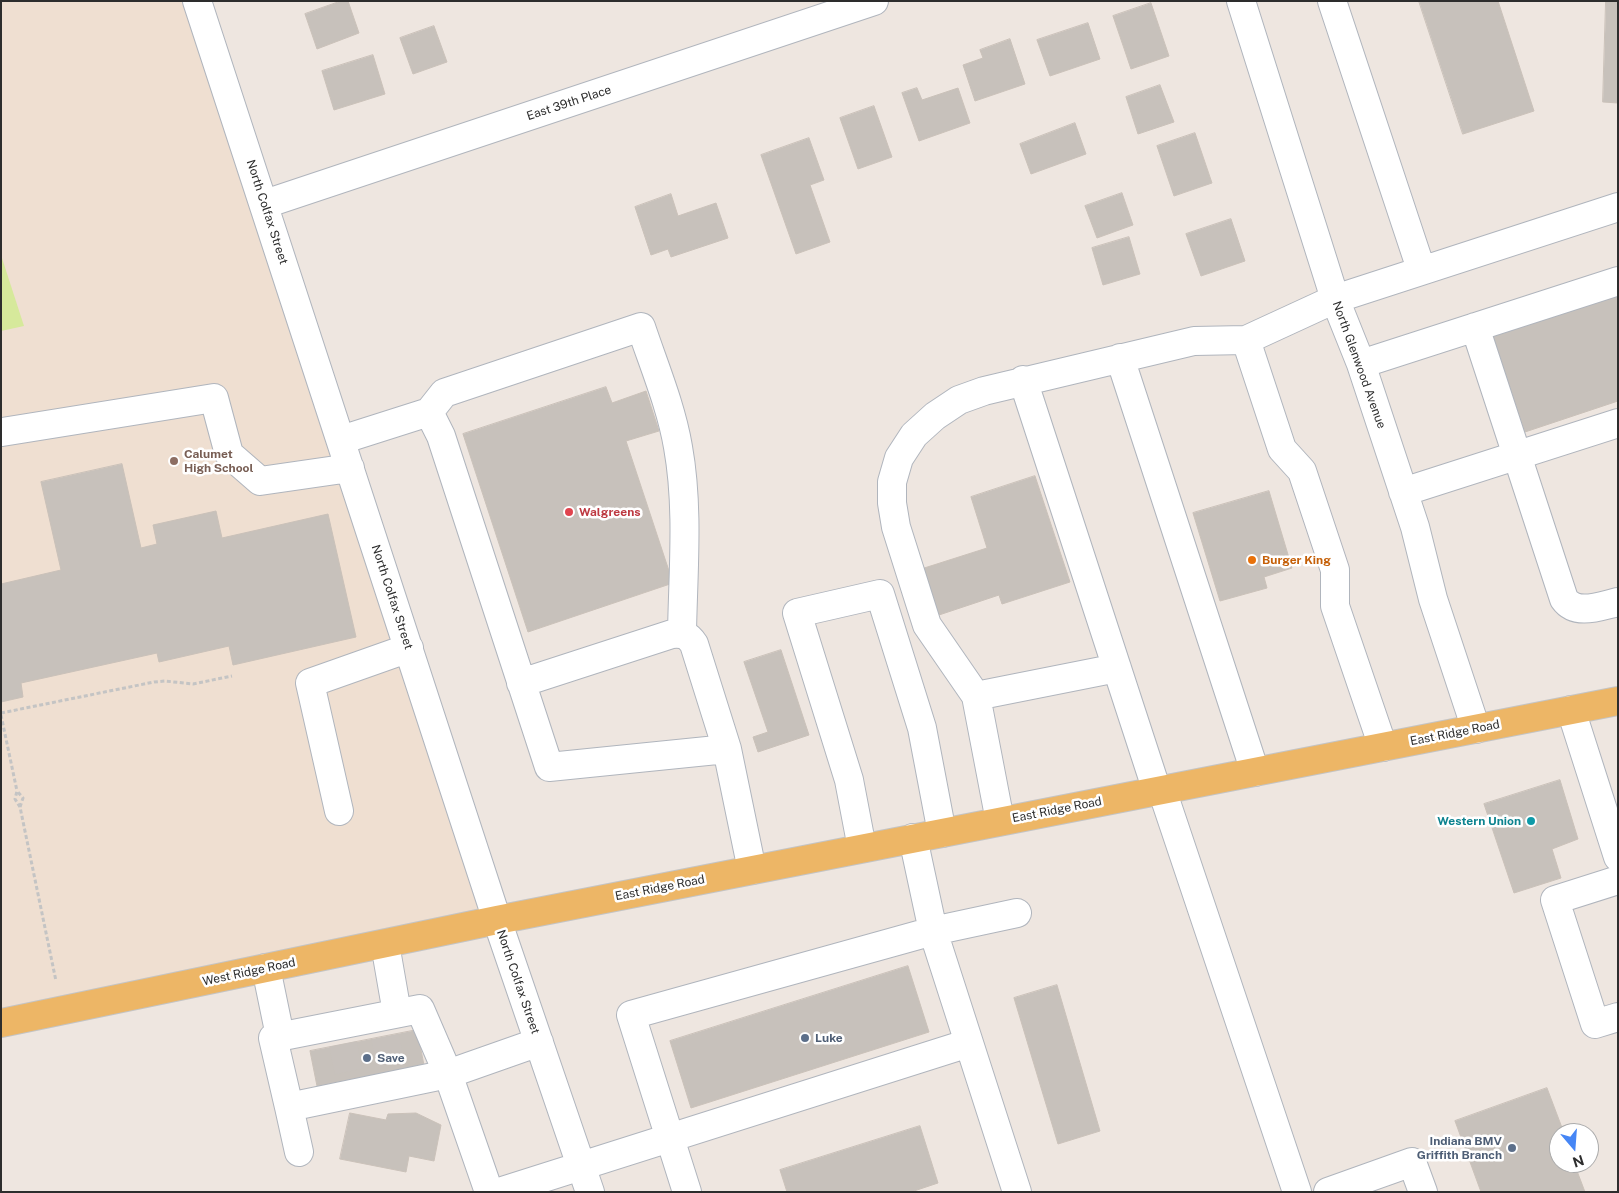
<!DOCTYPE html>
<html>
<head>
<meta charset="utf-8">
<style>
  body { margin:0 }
  #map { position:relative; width:1619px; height:1193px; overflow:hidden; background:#eee6e0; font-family:"Public Sans",sans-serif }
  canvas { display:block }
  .frame { position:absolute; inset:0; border:2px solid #2d2d2d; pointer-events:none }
  .north { position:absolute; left:1549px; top:1123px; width:50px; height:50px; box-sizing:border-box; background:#fff; border:1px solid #ababab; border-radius:50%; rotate:162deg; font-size:14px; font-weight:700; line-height:20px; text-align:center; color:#2d2d2d }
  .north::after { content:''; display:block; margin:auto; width:18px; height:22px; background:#4686f5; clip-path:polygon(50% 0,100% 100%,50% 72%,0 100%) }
</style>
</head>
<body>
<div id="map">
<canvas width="1619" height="1193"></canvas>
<div class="frame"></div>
<div class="north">N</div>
</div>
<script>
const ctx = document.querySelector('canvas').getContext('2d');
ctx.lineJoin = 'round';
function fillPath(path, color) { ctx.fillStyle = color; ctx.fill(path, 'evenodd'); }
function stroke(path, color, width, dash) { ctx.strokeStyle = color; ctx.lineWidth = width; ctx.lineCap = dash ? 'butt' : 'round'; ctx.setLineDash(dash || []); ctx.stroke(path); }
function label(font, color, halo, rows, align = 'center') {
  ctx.font = font + ' "Public Sans",sans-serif'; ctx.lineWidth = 5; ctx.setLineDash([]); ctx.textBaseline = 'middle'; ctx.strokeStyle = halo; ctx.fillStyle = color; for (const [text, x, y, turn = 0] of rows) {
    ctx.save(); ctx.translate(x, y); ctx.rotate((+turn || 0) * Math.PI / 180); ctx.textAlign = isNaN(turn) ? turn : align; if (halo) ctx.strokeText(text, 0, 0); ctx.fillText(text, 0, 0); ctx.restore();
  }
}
const education = new Path2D(`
  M1,1h195l301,919 -496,104z`);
const pitch = new Path2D(`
  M1,255l23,71 -23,5z`);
const building = new Path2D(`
  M341,1h7l11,32 -42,16 -12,-35z
  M1419,1h79l36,110 -71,23z
  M1606,1h12v102l-15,-1z
  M1151,3l18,53 -38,13 -18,-53z
  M1088,23l12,36 -50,17 -13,-36z
  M434,26l13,36 -34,12 -13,-36z
  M1010,39l15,45 -50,17 -12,-36 20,-7 -3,-8z
  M373,55l12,39 -51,16 -12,-39z
  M1160,85l14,37 -36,12 -12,-37z
  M917,88l5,12 36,-12 12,35 -51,18 -17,-48z
  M874,106l18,51 -34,12 -18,-51z
  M1075,123l11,31 -55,20 -11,-30z
  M1195,133l17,50 -38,13 -17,-50z
  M809,138l15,42 -14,5 20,57 -34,12 -35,-99z
  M1122,193l11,32 -36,13 -12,-32z
  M671,194l7,22 38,-13 12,35 -57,19 -3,-8 -17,6 -16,-48z
  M1231,219l14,42 -44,15 -15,-42z
  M1129,237l11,37 -37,11 -11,-37z
  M1618,294v107l-93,31 -32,-96z
  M606,387l6,16 34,-12 13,40 -33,10 47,142 -145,49 -65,-198z
  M122,464l19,84 16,-4 -4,-19 63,-14 6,27 106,-24 28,123 -123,28 -4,-19 -70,16 -2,-9 -136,30 2,14 -22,5v-118l60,-14 -20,-88z
  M1035,476l35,106 -68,22 -3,-9 -66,22 -15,-47 69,-22 -16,-51z
  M1269,491l23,77 -28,9 3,11 -47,13 -27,-88z
  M781,650l28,85 -51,17 -5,-15 15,-5 -24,-70z
  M1560,780l18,59 -26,10 9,29 -47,15 -30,-89z
  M908,966l21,66 -238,76 -21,-67z
  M1057,985l43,146 -42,13 -44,-146z
  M417,1030l7,35 -107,21 -7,-35z
  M1547,1088l17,45h-5v30h15l11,29h-104l-26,-71z
  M350,1113l36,7 2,-6 28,-1 25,12 -7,36 -25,-5 -3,16 -66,-13z
  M920,1126l18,57 -27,9h-124l-7,-22z`);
const minorTunnel = new Path2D(`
  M385,1037l7,33
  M343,1044l7,35`);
const path = new Path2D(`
  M1,713l153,-31 11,-1 28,3 39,-8
  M1,715l16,76
  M20,807l3,-9 -6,-7 -2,8 5,8 36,174`);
const minor = new Path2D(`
  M197,1l300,919 93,272
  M1241,1l94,298 26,65 54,163 18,72 43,130
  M1332,1l89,268
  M265,204l609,-203
  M1475,327l89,272c12,17 36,7 54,3
  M1246,340l36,109 20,22 33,99v36l48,141
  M1120,358l135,414
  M1361,364l257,-83
  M1023,380l134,411
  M429,412l12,24 108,331 178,-18
  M2,432l212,-34 15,56 31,27 90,-13
  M341,440l88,-28 15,-19 197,-66c13,39 30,79 37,120 11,61 5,125 4,186
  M1403,492l215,-69
  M521,683l151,-49c11,-1 16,1 22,10l33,105 25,121
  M976,696l141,-28
  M1571,710l47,147
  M1162,790l135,402
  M339,811l-29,-128 99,-35
  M1000,821l-24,-125 -49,-71 -31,-98 -4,-24v-21l7,-24 15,-23 21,-19 24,-16 25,-9 210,-50 52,-1 89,-41 283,-92
  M913,838l20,93 84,261
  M862,848l-13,-68 -52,-167 83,-19 42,134 20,105
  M1618,880l-63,20 40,124 23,-7
  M385,944l12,69
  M266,968l14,68
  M420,1009l28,65 -159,33 -16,-69z
  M289,1107l10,45
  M489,1192l-41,-118 91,-32
  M499,1192l470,-149
  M687,1192l-56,-177 302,-84 84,-18
  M1328,1192l84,-30 11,30`);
const major = new Path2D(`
  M1,1023l496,-103 1121,-219`);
const markers = [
  [174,461,5,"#8d6e63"],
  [569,512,5,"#e0444e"],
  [1252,560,5,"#e8710a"],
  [1531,821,5,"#0f9aa8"],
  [805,1038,5,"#5c6f8a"],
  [367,1058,5,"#5c6f8a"],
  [1512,1148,5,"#5c6f8a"]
];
const streetNames = [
  ["East 39th Place",569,103,-18],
  ["North Colfax Street",267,212,72],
  ["North Glenwood Avenue",1359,365,70],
  ["North Colfax Street",392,597,72],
  ["East Ridge Road",1455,733,-11],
  ["East Ridge Road",1057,810,-11],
  ["East Ridge Road",660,888,-11],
  ["West Ridge Road",249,972,-12],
  ["North Colfax Street",518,982,71]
];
const educationNames = [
  ["Calumet",184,454],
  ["High School",184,468]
];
const healthNames = [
  ["Walgreens",579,512]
];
const foodNames = [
  ["Burger King",1262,560]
];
const cultureNames = [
  ["Western Union",1521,821]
];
const serviceNames = [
  ["Luke",815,1038],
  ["Save",377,1058],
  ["Indiana BMV",1502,1141,"right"],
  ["Griffith Branch",1502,1155,"right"]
];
fillPath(education, '#efdfd1');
fillPath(pitch, '#d6e99b');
fillPath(building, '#c7c1bb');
stroke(building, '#cac1b9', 1);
stroke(minorTunnel, '#c7c1bc', 28, [28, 14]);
stroke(minor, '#b0b5bd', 30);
stroke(major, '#c4c4c4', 30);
stroke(path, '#c4c4c4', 3, [4, 2.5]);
stroke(minor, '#fff', 28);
stroke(major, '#edb666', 28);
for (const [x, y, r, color] of markers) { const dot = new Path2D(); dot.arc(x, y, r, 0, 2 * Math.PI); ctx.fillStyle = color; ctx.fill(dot); stroke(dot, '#fff', 2); }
label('12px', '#2d2d2d', '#fff', streetNames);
label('bold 12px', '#785e54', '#fff', educationNames, 'left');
label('bold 12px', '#be3a42', '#fff', healthNames, 'left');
label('bold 12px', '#c56008', '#fff', foodNames, 'left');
label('bold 12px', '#0d838f', '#fff', cultureNames, 'right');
label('bold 12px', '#4e5e75', '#fff', serviceNames, 'left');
</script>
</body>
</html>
